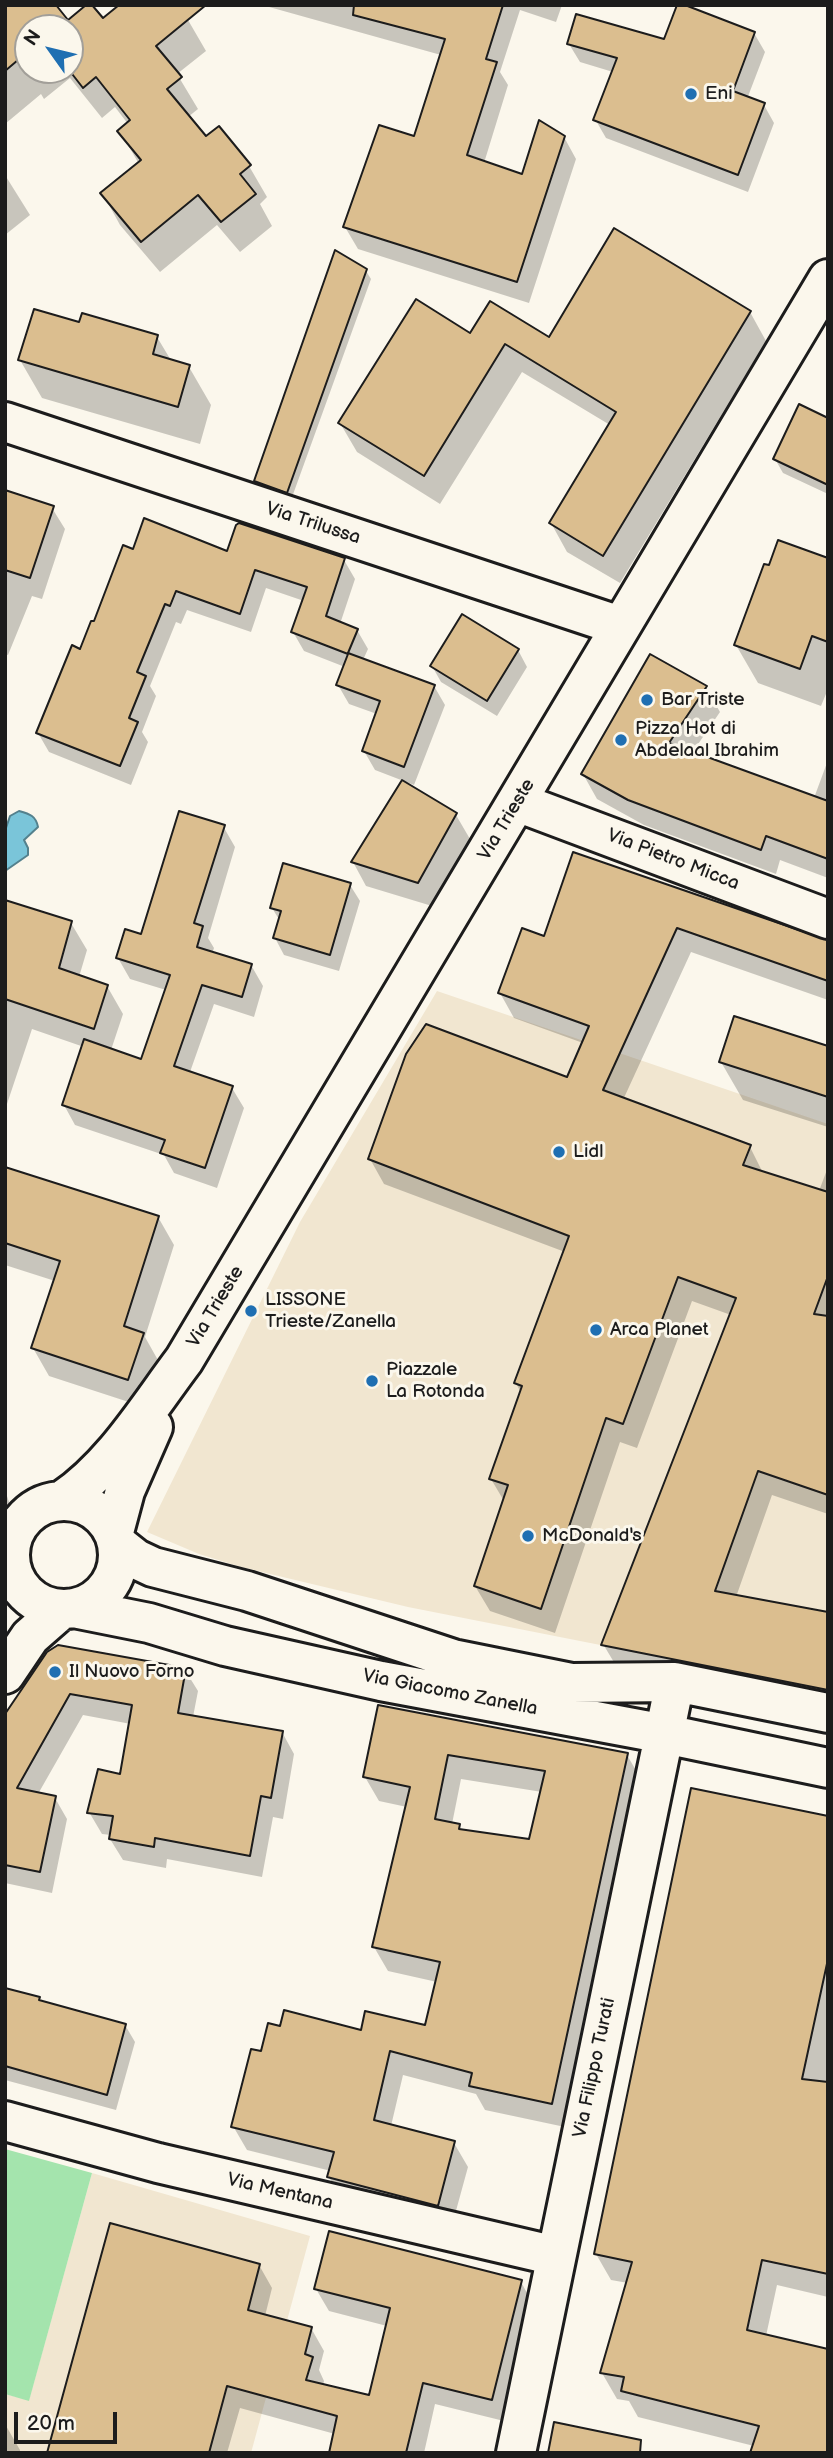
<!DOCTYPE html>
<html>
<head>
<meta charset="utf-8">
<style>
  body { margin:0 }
  #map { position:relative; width:833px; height:2458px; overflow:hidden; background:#fbf7ec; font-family:"Balsamiq Sans",sans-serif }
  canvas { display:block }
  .frame { position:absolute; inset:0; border:7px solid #1c1c1c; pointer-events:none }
  .north { position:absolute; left:14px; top:14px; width:70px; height:70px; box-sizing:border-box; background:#fbf7ec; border:2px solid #a29f99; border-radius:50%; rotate:304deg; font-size:19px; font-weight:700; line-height:28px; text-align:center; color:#1c1c1c }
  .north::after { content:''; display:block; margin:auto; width:24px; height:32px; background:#1f6fb2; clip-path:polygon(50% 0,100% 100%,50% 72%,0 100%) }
  .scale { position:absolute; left:14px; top:2412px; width:103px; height:32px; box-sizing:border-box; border:4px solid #1c1c1c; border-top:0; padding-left:9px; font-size:21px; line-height:24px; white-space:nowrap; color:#1c1c1c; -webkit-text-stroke:5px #fbf7ec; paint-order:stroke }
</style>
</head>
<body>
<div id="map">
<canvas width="833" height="2458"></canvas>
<div class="frame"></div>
<div class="north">N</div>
<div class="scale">20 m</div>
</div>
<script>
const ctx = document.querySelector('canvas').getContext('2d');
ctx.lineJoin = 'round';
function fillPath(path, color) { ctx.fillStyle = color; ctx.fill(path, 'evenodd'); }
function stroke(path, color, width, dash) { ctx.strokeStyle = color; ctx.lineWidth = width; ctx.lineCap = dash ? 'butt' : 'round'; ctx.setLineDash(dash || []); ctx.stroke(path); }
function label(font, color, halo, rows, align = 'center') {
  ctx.font = font + ' "Balsamiq Sans",sans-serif'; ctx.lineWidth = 6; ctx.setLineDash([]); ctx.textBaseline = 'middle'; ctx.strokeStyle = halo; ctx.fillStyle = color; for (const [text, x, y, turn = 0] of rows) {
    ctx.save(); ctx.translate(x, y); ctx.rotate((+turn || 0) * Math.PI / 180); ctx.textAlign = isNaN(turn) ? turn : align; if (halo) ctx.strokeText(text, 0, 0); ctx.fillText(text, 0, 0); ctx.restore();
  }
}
const built = new Path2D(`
  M437,991l391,133v566l-420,-83 -167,-40 -42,-13 -52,-22 153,-310z
  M92,2173l218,63 -59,217h-246v-59l24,6z`);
const green = new Path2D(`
  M5,2149l87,24 -63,228 -24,-7z`);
const water = new Path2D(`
  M19,811c11,3 17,5 19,16l-14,13 4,8v7l-23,16v-40l5,-15z`);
const shadow = new Path2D(`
  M5,5l63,17 35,-1 72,-16 13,15 18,31 -29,23 21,35 -10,8 18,21 43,28 18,31 -7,7 12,22 -32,26 -23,-27 -57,47 -40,-47 -17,-31 36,-30 -19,-33 8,-7 -13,-17 -13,11 -32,-40 -26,21 -3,-5 -36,30zM28,28h42v42h-42z
  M262,5h300l-6,17 -36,-12 -20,62 8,13 -24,78 39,14 41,-40 12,22 -47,144 -171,-54 -13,-22 70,-88 26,-84z
  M754,33l11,19 -18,47 17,6 10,18 -26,69 -142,-54 -11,-19 18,-47 -33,-10 -11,-18 96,-3z
  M5,175l25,40 -25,20z
  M366,271l5,8 -80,221 -31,-11 -4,-8z
  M750,312l16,29 -146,242 -53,-31 -16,-29 59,-98 -88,-53 -82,132 -83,-52 -17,-29 131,-88 78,4z
  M157,337l15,25 17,5 22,38 -11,39 -158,-46 -22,-38z
  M828,417v77l-45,-21 -8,-14z
  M5,492l47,16 13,21 -23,70 -10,-3 -24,59 -3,-1z
  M134,551l94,2 116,7 11,19 -15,45 17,6 11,19 -5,11 71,26 11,19 -31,80 -39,-15 -11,-19 13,-37 -28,-10 -11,-19 7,-18 -41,-16 -11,-19 11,-31 -38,-13 -15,44 -64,-22 -6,14 -5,-2 -26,64 6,10 -14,36 6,10 -17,43 -82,-33 -11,-19z
  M828,560v129l-7,17 -63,-23 -22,-38z
  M518,650l9,17 -30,49 -56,-34 -9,-16z
  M706,687l14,25 -28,41 122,45 14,-38v118l-48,-18 -4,14 -132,-49 -47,-26 -14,-25z
  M456,815l14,24 -38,67 -66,-20 -13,-24z
  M223,826l12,21 -27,91 6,10 -2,6 39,11 12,21 -9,31 -40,-13 -24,68 42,16 12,20 -27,80 -43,-15 -10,-18 -89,-30 -11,-20 20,-58 -52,-18 -27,81v-192l66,5 16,27 -8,27 28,9 16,28 -12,36 31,11 24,-71 -36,-11 -12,-21 24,-22z
  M574,854l254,88v58l-137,-48 -68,148 127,47 13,26 56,18 9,-24v347l-56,-19 -36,102 92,17v97l-210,-42 -15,-25 128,-329 -39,-14 -55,147 -17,-6 -65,191 -65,-22 -15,-25 29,-85 -13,-22 30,-86 -5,-10 49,-131 -181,-68 -14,-25 198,-80 15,-36 -69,-25 -14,-25 45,-55z
  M350,885l10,16 -21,70 -55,-16 -9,-17 5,-17 -8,-13z
  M828,1048v79l-85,-27 -22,-38z
  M5,1169l153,48 16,28 -29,92 14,25 -15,45 -95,-31 -16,-28 22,-67 -50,-16z
  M5,1490l7,21 -7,3z
  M48,1653l137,17 13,21 -5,26 89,15 12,22 -11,65 -10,-2 -11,60 -95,-18 -1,9 -43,-8 -13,-21 1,-4 -9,-1 -13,-22 33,-35 9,-53 -48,-9 -45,79 17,4 12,21 -15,74 -47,-10v-165z
  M380,1707l247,48 14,24 -76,348 -80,-17 -9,-16 -73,-19 -12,51 63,17 14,24 -17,62 -108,-28 -14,-24 2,-6 -84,-21 -14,-24 29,-73 100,-21 64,-5 11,-45 -49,-11 -14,-24 33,-140 -28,-6 -14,-24zM461,1779l81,13 -12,49 -68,-9 -3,-7 -7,-1z
  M828,1818v479l-51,-12 -11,51 62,15 -74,95 -116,-29 -9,-16 -12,-2 -15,-26 26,-90 -17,-3 -15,-26z
  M5,1990l34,9 2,4 84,22 10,17 -19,68 -111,-30z
  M259,2265l13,23 -7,28 46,12 13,23 -5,19 5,11 -1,5 47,11 17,-71 -58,-15 -13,-22 205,-7 12,22 -29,117 -69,-17 -11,49h-94l5,-19 -95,-26 -13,45h-178z
  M5,2424l15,26v3h-15z`);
const building = new Path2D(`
  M5,5h51l12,15 18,-15h6l11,13 16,-13h87l-50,41 26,31 -15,12 39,47 13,-10 32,39 -11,9 16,20 -35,28 -23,-27 -57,47 -41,-49 41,-33 -24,-29 13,-11 -34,-43 -13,11 -14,-18 1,-42h-42v38l-3,3 -7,-9 -13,11z
  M354,5h149l-17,54 11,3 -30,93 55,19 17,-54 26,16 -48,146 -174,-55 36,-102 35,11 31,-97 -92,-24z
  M677,5h8l70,27 -22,59 32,12 -27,72 -145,-55 24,-62 -50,-14 9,-30 88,25z
  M614,228l137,83 -148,245 -54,-33 67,-111 -111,-68 -81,132 -86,-53 78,-124 54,34 20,-32 59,36z
  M335,250l32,19 -80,224 -33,-12z
  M34,309l45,13 3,-9 76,22 -5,19 37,11 -12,42 -160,-47z
  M799,404l29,14v67l-55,-26z
  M5,490l49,16 -24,72 -25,-8z
  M144,518l83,33 9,-26 3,-2 106,35 -19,58 32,13 -10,24 87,32 -31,82 -42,-16 18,-50 -44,-16 12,-31 -57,-22 16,-45 -52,-17 -15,44 -64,-23 -6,15 -5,-2 -28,68 9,4 -17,42 9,4 -18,44 -84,-33 36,-88 8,4 11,-28h3l29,-76 10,4z
  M778,540l50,18v84l-16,-6 -12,33 -66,-24 30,-81 5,1z
  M462,614l57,35 -32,52 -57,-35z
  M650,654l57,32 -38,57 159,58v58l-62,-23 -5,14 -133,-50 -47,-26z
  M402,780l55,33 -39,70 -67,-21z
  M179,811l46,14 -31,98 9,3 -6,21 55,17 -10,33 -40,-12 -28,81 59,20 -28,82 -45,-15 5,-13 -103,-35 22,-66 57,20 29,-84 -54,-17 9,-29 16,5z
  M573,852l255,88v41l-151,-53 -74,162 148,55 -8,20 85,27v84l-14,38 14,2v179l-70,-24 -43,120 113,21v78l-227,-45 135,-347 -58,-21 -55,147 -17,-6 -65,191 -67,-23 34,-101 -19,-6 33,-93 -8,-3 55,-147 -201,-77 38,-105 20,-30 141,53 22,-51 -91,-33 24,-65 22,8z
  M283,863l68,20 -21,72 -57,-17 8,-27 -11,-3z
  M5,900l67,21 -13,47 49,17 -14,44 -89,-30z
  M734,1016l94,30v51l-109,-35z
  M5,1167l154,49 -35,110 20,7 -16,47 -97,-32 29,-87 -55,-18z
  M58,1645l128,23 -8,45 105,18 -12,67 -10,-2 -11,60 -95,-18 -1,9 -45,-8 4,-23 -26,-3 11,-44 22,5 12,-69 -62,-11 -53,94 39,8 -16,76 -35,-7v-151l42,-62z
  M378,1705l250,48 -76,351 -83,-18 3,-13 -82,-22 -16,69 81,21 -17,65 -111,-29 7,-25 -103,-25 20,-78 10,2 7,-28 12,3 4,-16 77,20 4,-19 60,14 15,-63 -68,-15 38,-160 -47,-10zM448,1755l97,16 -16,68 -70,-10 1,-5 -25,-5z
  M691,1788l137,28v143l-26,120 26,3v192l-66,-14 -15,70 81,19v104h-78l9,-27 -138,-35 3,-14 -24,-4 32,-111 -38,-8z
  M5,1988l35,9 -1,3 87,24 -19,71 -102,-29z
  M110,2223l150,41 -12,46 64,17 -7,27 8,3 -7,23 63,15 21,-87 -76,-19 15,-58 193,49 -30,120 -69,-17 -17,70h-77l8,-37 -110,-30 -18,67h-162z
  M554,2422l87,18 -1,13h-92z`);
const minor = new Path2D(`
  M5,422l615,204
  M517,802l311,117
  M63,1500c51,-35 84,-91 121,-140l644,-1081
  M10 1555a54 54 0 1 1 108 0a54 54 0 1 1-108 0Z
  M114,1532l11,-41 28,-64
  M117,1544l19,15 17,8 94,24 206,68 119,24 103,-1 153,31
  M74,1608l75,15 76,23 156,35 284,53 163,34
  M5,1674l25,-37 32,-28
  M5,2121l153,42 398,93
  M516,2453l159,-771`);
const markers = [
  [691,94,7,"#1f6fb2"],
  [647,700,7,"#1f6fb2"],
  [621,740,7,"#1f6fb2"],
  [559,1152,7,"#1f6fb2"],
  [251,1311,7,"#1f6fb2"],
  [596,1330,7,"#1f6fb2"],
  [372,1381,7,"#1f6fb2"],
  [528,1536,7,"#1f6fb2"],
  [55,1672,7,"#1f6fb2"]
];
const poiNames = [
  ["Eni",705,94],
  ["Bar Triste",661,700],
  ["Pizza Hot di",635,729],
  ["Abdelaal Ibrahim",635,751],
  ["Lidl",573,1152],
  ["LISSONE",265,1300],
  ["Trieste/Zanella",265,1322],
  ["Arca Planet",610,1330],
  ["Piazzale",386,1370],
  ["La Rotonda",386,1392],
  ["McDonald's",542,1536],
  ["Il Nuovo Forno",69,1672]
];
const streetNames = [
  ["Via Trilussa",313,524,18],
  ["Via Trieste",507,820,-59],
  ["Via Pietro Micca",673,860,21],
  ["Via Trieste",216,1307,-59],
  ["Via Giacomo Zanella",450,1693,11],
  ["Via Filippo Turati",595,2068,-78],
  ["Via Mentana",280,2192,13]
];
fillPath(built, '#f1e6d0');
fillPath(green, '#a4e4ad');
fillPath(water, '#7ac5d9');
stroke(water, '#54818d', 2);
fillPath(shadow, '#0003');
fillPath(building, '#dbbe8f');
stroke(building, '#1c1c1c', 2);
stroke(minor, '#1c1c1c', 44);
stroke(minor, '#fbf7ec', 38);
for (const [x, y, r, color] of markers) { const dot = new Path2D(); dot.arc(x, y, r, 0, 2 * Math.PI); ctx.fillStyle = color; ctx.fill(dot); stroke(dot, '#fbf7ec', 2.5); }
label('19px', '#1c1c1c', '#fbf7ec', poiNames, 'left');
label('19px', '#1c1c1c', '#fbf7ec', streetNames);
</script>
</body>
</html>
